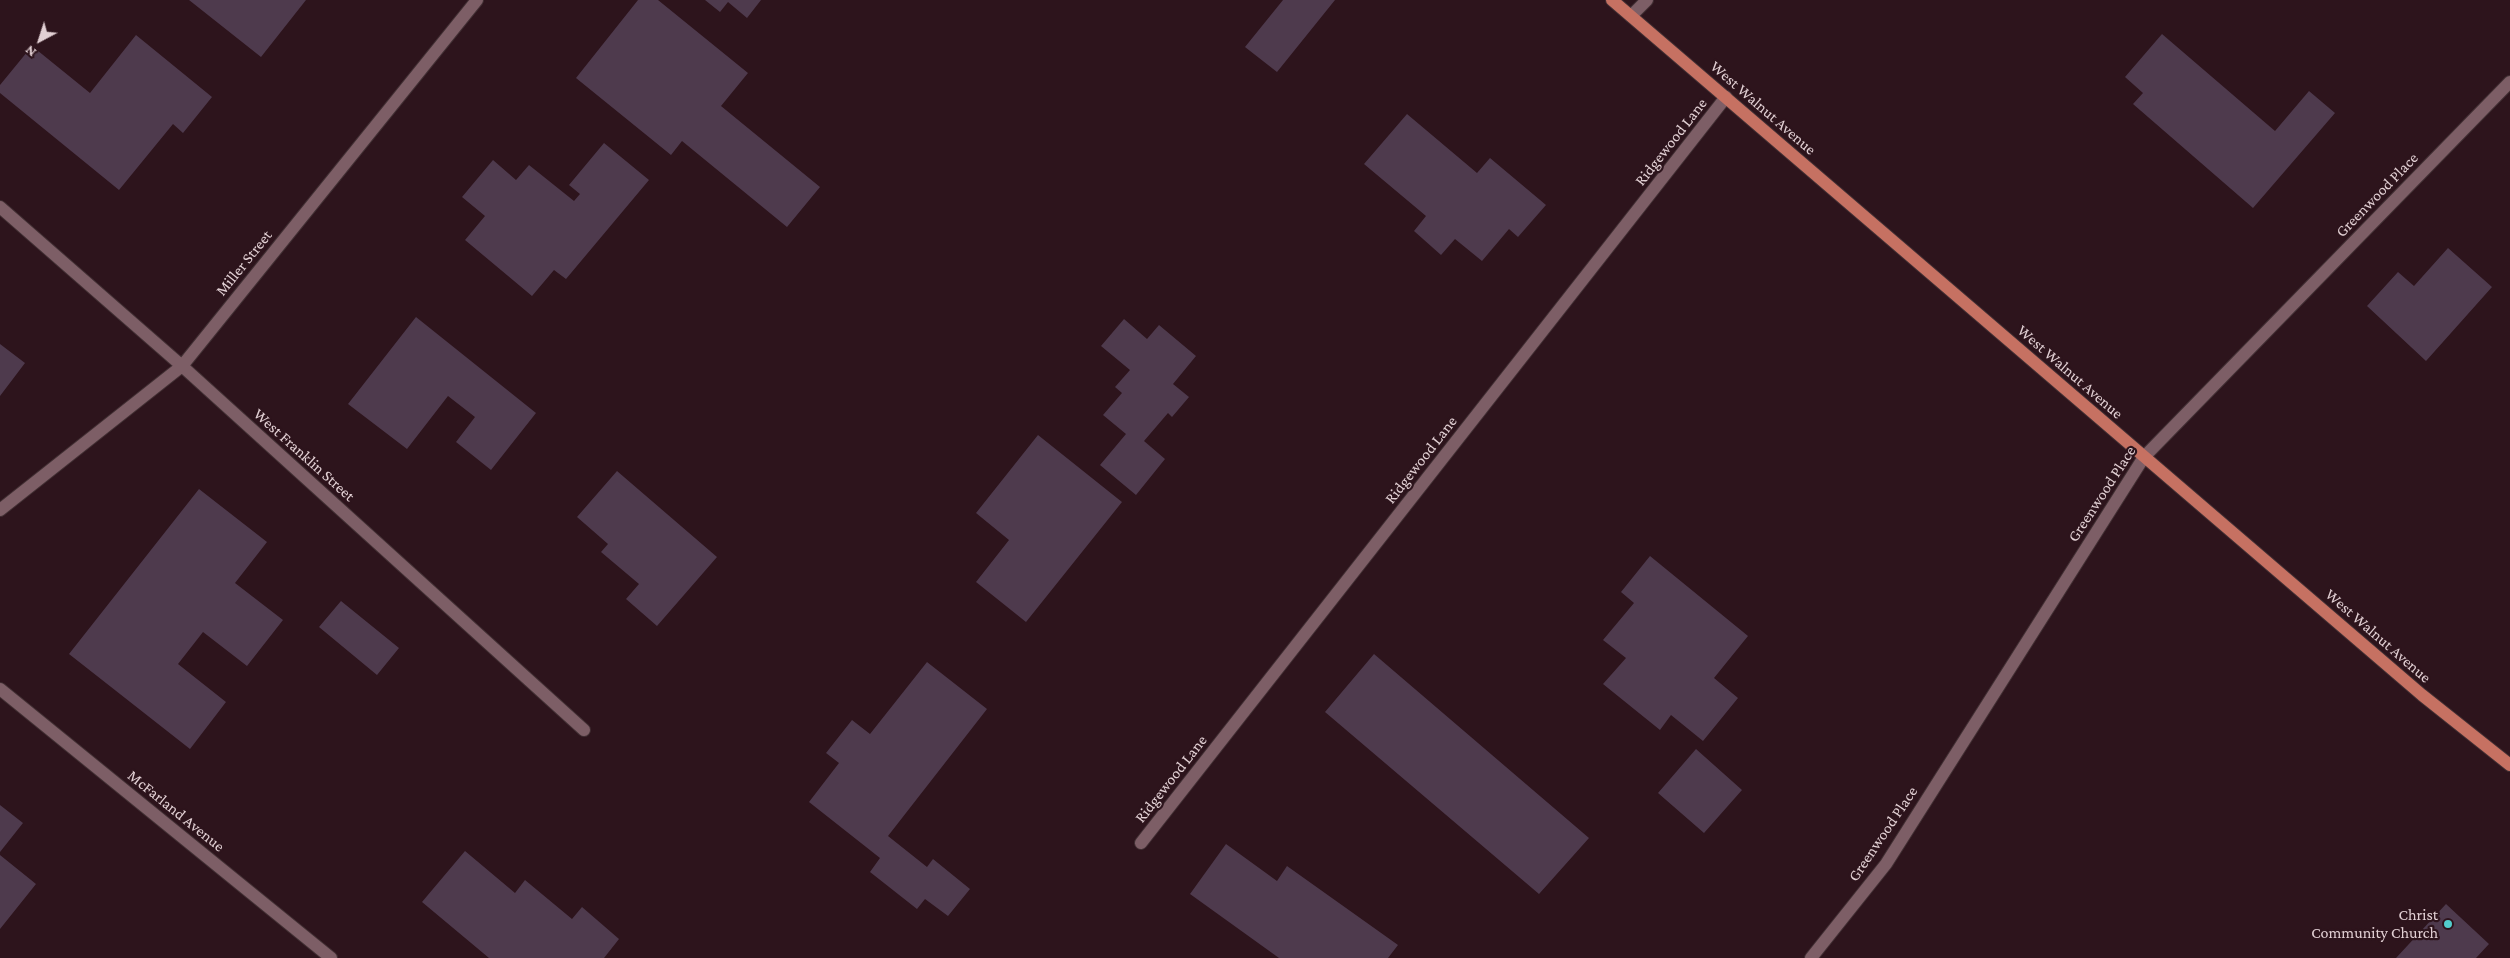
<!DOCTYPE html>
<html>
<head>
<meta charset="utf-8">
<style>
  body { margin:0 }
  #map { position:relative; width:2510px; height:958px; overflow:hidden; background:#2d141c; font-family:"Crimson Pro",serif }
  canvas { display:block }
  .north { position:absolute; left:15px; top:15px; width:50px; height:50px; -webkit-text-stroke:4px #2d141c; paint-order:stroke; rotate:220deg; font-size:14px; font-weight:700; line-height:20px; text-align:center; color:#e2d0d4 }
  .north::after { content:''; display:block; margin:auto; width:18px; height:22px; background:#e2d0d4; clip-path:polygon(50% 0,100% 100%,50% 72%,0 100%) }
</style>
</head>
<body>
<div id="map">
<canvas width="2510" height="958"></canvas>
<div class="north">N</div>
</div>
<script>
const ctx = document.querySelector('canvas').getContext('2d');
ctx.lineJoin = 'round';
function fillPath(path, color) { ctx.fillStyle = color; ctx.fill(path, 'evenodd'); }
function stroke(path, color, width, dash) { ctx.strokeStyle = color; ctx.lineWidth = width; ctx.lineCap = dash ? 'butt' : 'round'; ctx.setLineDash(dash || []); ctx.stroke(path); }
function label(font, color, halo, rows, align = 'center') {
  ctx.font = font + ' "Crimson Pro",serif'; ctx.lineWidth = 4.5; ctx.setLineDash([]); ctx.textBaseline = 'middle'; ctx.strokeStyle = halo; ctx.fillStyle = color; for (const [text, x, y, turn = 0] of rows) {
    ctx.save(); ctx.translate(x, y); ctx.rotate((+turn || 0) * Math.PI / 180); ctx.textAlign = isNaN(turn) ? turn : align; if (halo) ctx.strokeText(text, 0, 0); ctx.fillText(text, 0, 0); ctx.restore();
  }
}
const building = new Path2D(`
  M189,0h117l-45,57z
  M638,0h20l90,73 -27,33 99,81 -33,40 -105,-86 -11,14 -95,-77z
  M705,0h56l-14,18 -19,-16 -8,10z
  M1283,0h52l-58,72 -32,-25z
  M2162,34l113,97 34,-40 26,22 -82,95 -120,-104 10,-11 -18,-16z
  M136,35l76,62 -29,36 -10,-9 -54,66 -119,-97v-8l32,-39 58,47z
  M1407,114l70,59 13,-15 56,47 -28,32 -9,-8 -27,32 -27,-22 -14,16 -27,-24 12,-15 -62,-52z
  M604,143l45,37 -83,99 -12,-9 -22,26 -67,-56 20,-24 -23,-19 31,-37 23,20 13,-15 45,36 6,-7 -11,-9z
  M2448,248l44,39 -66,74 -59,-55 31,-34 16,14z
  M416,317l120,96 -45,57 -35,-28 19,-25 -27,-21 -41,53 -59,-45z
  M1124,319l23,20 12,-14 37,31 -23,28 16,13 -17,20 -4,-4 -24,28 21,18 -29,36 -36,-30 26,-31 -23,-19 19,-22 -7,-6 15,-17 -29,-24z
  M0,344l25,19 -25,33z
  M1038,435l84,67 -96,120 -50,-40 33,-42 -33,-27z
  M617,471l100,86 -60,69 -31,-27 13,-15 -38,-32 7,-8 -31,-27z
  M199,489l68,53 -32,41 48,37 -36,46 -44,-34 -25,32 48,38 -36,47 -121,-95z
  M1650,556l98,80 -34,42 24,20 -35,43 -32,-26 -11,15 -57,-46 23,-26 -23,-18 31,-37 -13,-11z
  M341,601l58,47 -22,27 -58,-48z
  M1374,654l215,184 -50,56 -214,-182z
  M927,662l60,47 -99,127 39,31 6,-8 37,30 -22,27 -23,-17 -8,10 -47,-37 10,-14 -71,-56 30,-39 -13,-10 26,-33 18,14z
  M1696,749l46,41 -38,43 -46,-40z
  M0,805l23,18 -23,29z
  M1226,844l51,37 10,-15 111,79 -10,13h-109l-89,-64z
  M465,851l50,42 10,-13 47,39 10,-12 37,32 -15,19h-115l-67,-56z
  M0,855l36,29 -36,45z
  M2446,904l43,40 -13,14h-80z`);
const minor = new Path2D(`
  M1631,16l16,-16
  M0,207l182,159 402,364
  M0,510l182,-144 295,-366
  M0,689l331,269
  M1141,843l585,-746
  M1811,958l75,-94 258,-407 366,-375`);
const primary = new Path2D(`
  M1612,0l810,695 88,70`);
const markers = [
  [2448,924,5,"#52cdcc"]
];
const streetNames = [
  ["West Walnut Avenue",1763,108,41],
  ["Ridgewood Lane",1671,142,-52],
  ["Greenwood Place",2377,195,-46],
  ["Miller Street",244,263,-51],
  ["West Walnut Avenue",2070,372,41],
  ["West Franklin Street",304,455,42],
  ["Ridgewood Lane",1421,460,-52],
  ["Greenwood Place",2102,494,-57],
  ["West Walnut Avenue",2378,636,41],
  ["Ridgewood Lane",1171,779,-52],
  ["McFarland Avenue",176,811,39],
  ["Greenwood Place",1883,834,-56]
];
const poiNames = [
  ["Christ",2438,915],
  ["Community Church",2438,933]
];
fillPath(building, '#4e3a4d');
stroke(minor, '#412f33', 14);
stroke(primary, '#412f33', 14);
stroke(minor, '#7d5e66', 12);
stroke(primary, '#c67162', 12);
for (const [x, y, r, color] of markers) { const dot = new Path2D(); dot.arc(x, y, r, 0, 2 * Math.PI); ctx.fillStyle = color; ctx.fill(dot); stroke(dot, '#2d141c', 2); }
label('16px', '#e2d0d4', '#2d141c', streetNames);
label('16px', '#e2d0d4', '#2d141c', poiNames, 'right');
</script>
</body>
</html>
